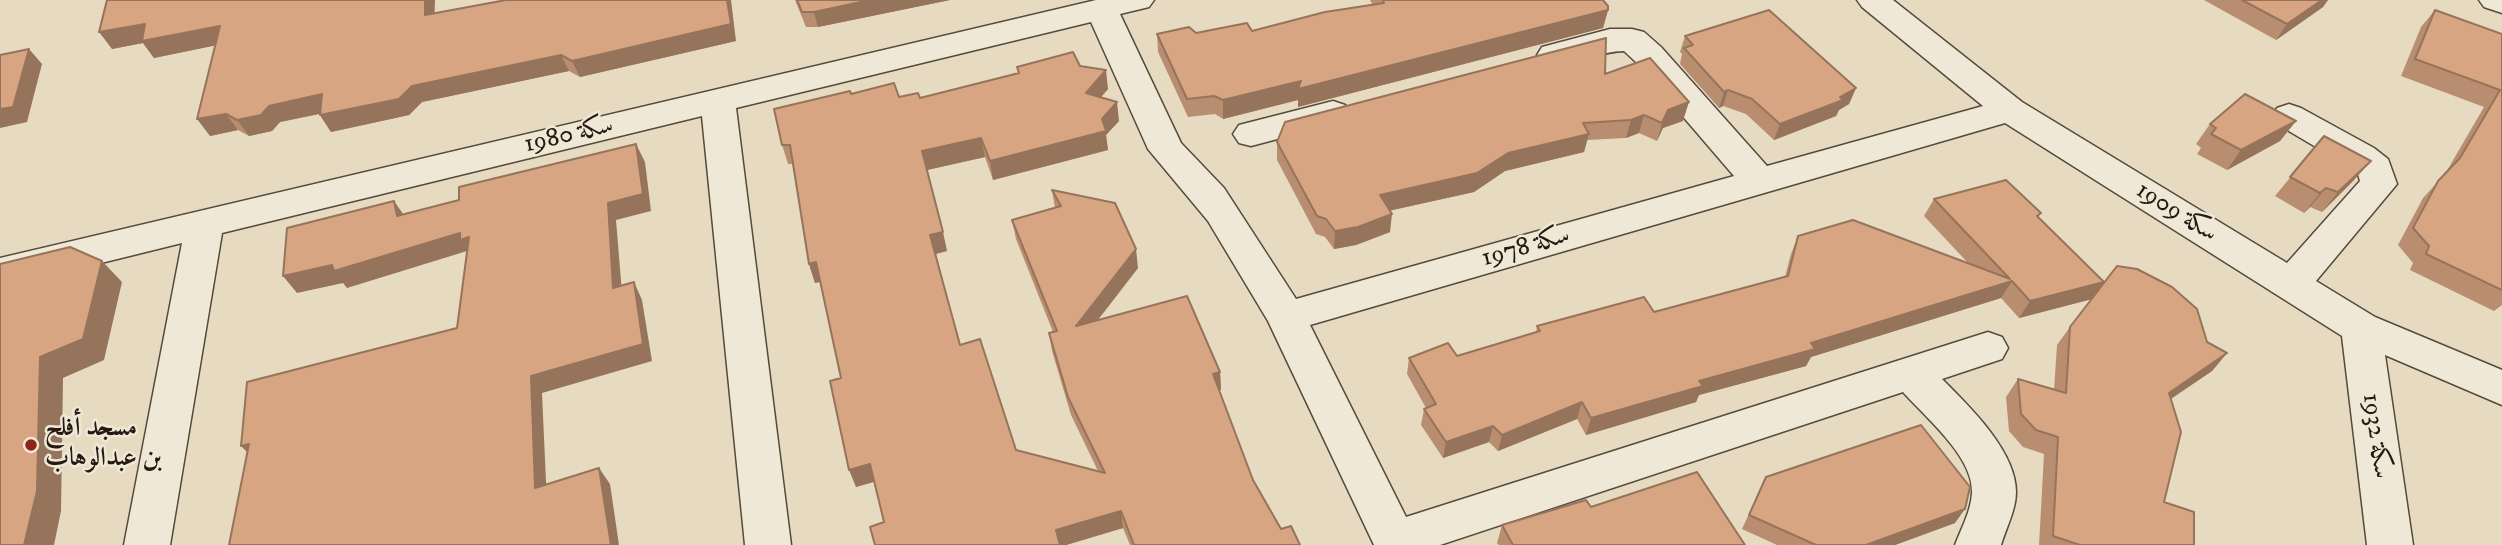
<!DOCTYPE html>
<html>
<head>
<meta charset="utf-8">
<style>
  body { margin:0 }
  canvas { display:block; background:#e6dbc1 }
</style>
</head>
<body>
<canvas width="2502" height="545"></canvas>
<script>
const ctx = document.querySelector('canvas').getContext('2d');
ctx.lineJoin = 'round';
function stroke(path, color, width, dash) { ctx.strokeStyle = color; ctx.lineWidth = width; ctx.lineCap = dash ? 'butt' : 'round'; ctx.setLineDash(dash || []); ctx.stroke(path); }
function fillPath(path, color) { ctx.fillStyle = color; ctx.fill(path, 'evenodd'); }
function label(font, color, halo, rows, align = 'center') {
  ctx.font = font + ' "IM FELL DW Pica",Amiri,serif'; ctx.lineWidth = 5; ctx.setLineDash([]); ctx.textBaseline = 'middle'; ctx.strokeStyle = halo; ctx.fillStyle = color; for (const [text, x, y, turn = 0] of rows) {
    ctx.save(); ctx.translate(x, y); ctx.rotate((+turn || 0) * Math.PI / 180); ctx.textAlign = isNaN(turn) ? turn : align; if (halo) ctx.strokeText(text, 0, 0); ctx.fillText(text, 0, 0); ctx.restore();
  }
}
const minor = new Path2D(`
  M1096,0h58l-5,7 -29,7 61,129 43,45 72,111 438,-123 -97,-113 -13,-12c-27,0 -56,19 -82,12l-5,-8 5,-8 68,-18h22l12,3 17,15 106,119 216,-60 -121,-99 -5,-7h36l129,102 265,161 73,-82 -2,-7 -10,-8 -71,-42 -5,-8 5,-8 12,-4 12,4 73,40 14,11 9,25 -81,97 59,36 127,53v35l-117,-50 28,190h-46l-25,-209 -337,-213 -695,202 96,192 582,-185 14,5 6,11 -6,11 -60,20c27,27 74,72 74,113 0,18 -10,36 -15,53h-46c6,-16 16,-34 17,-52 2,-36 -47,-76 -69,-101l-463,153h-66l-106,-224 -60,-100 -60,-72 -57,-127 -355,86 55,437h-46l-43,-429 -480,117 -52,312h-46l58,-302 -182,45v-30z
  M2479,0h23v13l-18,-6z
  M1333,101l12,4 5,8 -5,8 -94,25 -12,-3 -6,-9 6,-9z`);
const wall = new Path2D(`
  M107,0l328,13 301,28 -156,36 -11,-6 -147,31 -13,13 -78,17 -11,-17v-1l-40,8 -8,9 -23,5 -11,-6 -28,6 6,-91 -62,13 -11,-15 -31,6z
  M795,0h155l-132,27h-12z
  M1370,0h233l5,10 -5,18 -305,79v-7l-75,19 -8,-5 -27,3 -30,-65 -1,-18 95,-3 121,-26z
  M2204,0h124l-5,7 -47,33z
  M2435,10l67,24v271l-8,6 -84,-41 3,-7 -15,-18 25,-47 22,-24 39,-67 -83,-31 20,-49z
  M1685,36l171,52 -7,16 -10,6 -3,6 -62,24 -28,-26 -23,-8 -4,2 -39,-44 2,-10 -2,-2z
  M1080,66l28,23 -7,8 18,24 -13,14 2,15 -115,30 -8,-23 -58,13 20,81 -11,3 24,91 56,105 82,21 -27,-56 -19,-64 -3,-18 4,-1 -37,-93 -4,-19 43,-12 -3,-18 86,78 -40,52 122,52 1,18h-2l34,90 28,49 19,16h-170l-7,-17 -57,17h-191l9,-23 -10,-40 -18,5 -15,-109 -21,-96 -5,1 -6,-19 -16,-100h-5l-6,-19 69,-51 69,4 98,-25 -1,-6z
  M1605,74l78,47 -20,7 -6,13 -18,-8 -13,5 -39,2 -3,12 -79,19 -31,21 -85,19 1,21 -34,13 -22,4 -9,-12 -9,-3 -39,-74v-18z
  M2296,121l-16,20 -53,29 -30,-16 4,-6 -5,-4 14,-20z
  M2324,136l30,44 -32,32 -12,-5 -6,6 -29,-17z
  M1934,199l107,14 -3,4 66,65 -12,17 -73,19 -18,-20 -190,59 -5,9 -107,29 -3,7 -110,33 -9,-16 -79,32 -9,-9 -46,16 -22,-33 3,-16 2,-1 -19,-34 2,-16 48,-2 79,-23 1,-7 117,-14 131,-35 6,-23 7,-18 171,28 -45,-48z
  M2070,327l137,15 20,11 -15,18 -41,28 -7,103 30,43h-155l5,-91 -21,-7 -14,-16 -3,-34 12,-18 36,11 3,-45z
  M1766,477l189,46 -60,22h-118l-35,-16z
  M1591,507l154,38h-246l-2,-2 5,-18z`);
const shadedWall = new Path2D(`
  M425,0h10l-1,31 -9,-16z
  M727,0h4l5,41 -156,36 -8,-16z
  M870,0h80l-132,27 -4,-15z
  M2322,0h6l-5,7 -47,33 11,-16z
  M1608,10l-5,18 -305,79v-7l-75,19v-19l78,-19z
  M145,24l75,2 12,16 -78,16 -11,-15 -31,6 -13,-17z
  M29,49l13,15 -15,58 -27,6v-19z
  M561,55l8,16 -147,31 -13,13 -78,17 -11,-17 92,-29z
  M1106,70l2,19 -20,23 -2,-19z
  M1856,88l-7,16 -10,6 -3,6 -62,24 6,-16 60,-27z
  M1728,90l-5,16 -4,2 5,-16z
  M322,94l10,17 -52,11 -8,9 -23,5 -12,-16 32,-14z
  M1117,102l2,19 -13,14 2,15 -115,30 -3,-19 112,-42z
  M1689,102l-6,19 -20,7 -6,13 5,-18 6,-13z
  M226,114l12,16 -28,6 -13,-17z
  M1644,115l-5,18 -13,5 5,-18z
  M2296,121l-16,20 -53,29 14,-20z
  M1589,134l-5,18 -79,19 -31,21 -96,21 2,-18 128,-42z
  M981,138l4,19 -58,13 -5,-19z
  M636,144l9,18 6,49 -35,9 7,85 -10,-17 -5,-85z
  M2371,161l-17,19 -32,32 16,-20z
  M2326,188l-16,19 -6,6 16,-20z
  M394,201l12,17 -9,-2z
  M1392,214l-2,18 -34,13 -22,4 1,-18z
  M943,232l4,19 -12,3 -5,-19z
  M460,233l9,4 -2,14 -120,37 -4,-5 -46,10 -14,-17 49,-11z
  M1136,249l2,19 -59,76 -3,-18z
  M102,261l20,21 -18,78 -41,18 -2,133 -7,34h-30l16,-188z
  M816,262l7,19 -8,2 -6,-19z
  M2012,281l-11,17 -190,59 -5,9 -107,29 -3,7 -110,33 5,-17 220,-75z
  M634,282l8,18 10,61 -110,32 5,111 -12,-16 -4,-112z
  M2104,282l-12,17 -73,19 11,-17z
  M2227,353l-15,18 -58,39 15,-17z
  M1220,372l1,18 -8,2v-18z
  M1582,402l-5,17 -79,32 4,-16z
  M1493,426l-4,16 -46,16 3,-16z
  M249,444l8,18 -16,-16z
  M870,464l6,17 -20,6 -7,-17z
  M599,468l11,16 9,61h-8z
  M1965,509l-10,14 -60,22h-29z
  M1121,511l2,17 -57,17h-7l-3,-15z`);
const building = new Path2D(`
  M107,0h318v15l81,-15h221l4,24 -159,37 -11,-6 -149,31 -13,13 -79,16 2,-21 -53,12 -8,9 -24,5 -11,-6 -29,5 23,-93 -78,15 3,-17 -46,8z
  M797,0h73l-56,12h-12z
  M1383,0h220l5,6v4l-310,79 3,-8 -78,19 -9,-4 -27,3 -30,-65 32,-7 7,6 51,-10 5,8 73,-19 59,-9z
  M2242,0h80l-35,24z
  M1769,10l87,78 -16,9 3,3 -63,24 -28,-25 -24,-9 -4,2 -40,-44 9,-3 -8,-9z
  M2435,10l67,24v256l-76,-36 3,-8 -16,-18 25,-47 22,-23 40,-68 -85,-31z
  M1606,38l-1,36 45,-16 39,44 -21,8 -6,13 -18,-8 -13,5 -48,3 6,11 -81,19 -31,20 -97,22 12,19 -34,13 -23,4 -9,-12 -9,-3 -40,-74 8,-20z
  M29,49l-16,58 -13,2v-54z
  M1073,52l7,14 26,4 -20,23 31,9 -15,17 4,12 -116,30 -9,-23 -59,13 21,81 -13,3 30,110 20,-6 36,111 89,23 -37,-76 -19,-64 8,-2 -45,-111 49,-14 -9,-16 63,13 21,46 -60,77 111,-30 33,76 -7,2 40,106 28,49 10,-3 9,19h-166l-13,-34 -65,19 4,15h-185l-5,-18 14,-5 -14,-58 -21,6 -19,-89 11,-3 -25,-116 -7,2 -19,-119h-8l-8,-36 76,-18 1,3 43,-11 5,14 19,-4 2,5 99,-25 -2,-6z
  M2245,94l51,27 -55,29 -30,-16 5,-6 -6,-4z
  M2324,136l47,25 -33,31 -12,-4 -6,5 -30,-16z
  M636,144l7,50 -35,9 5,85 21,-6 9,62 -112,32 4,112 64,-20 12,77h-382l20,-101 -8,2 6,-64 210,-54 12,-91 -9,3v-7l-126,38 -2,-6 -49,11 4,-48 107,-27 3,15 62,-16v-13z
  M2006,180l35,33 -4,3 67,66 -74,19 -18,-20 -201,62 4,6 -116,32 4,5 -112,32 -9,-16 -80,33 -9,-9 -47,16 -22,-33 12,-5 -27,-46 39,-15 9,13 83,-25 -3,-5 107,-29 10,15 134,-36 10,-40 55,-16 157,59 -76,-80z
  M70,247l32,14 -19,78 -43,18 -3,134 -13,54h-24v-281z
  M2117,266l20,3 35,18 25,22 10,33 20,11 -58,40 12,39 -17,70 30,10v33h-114l-27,-9 5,-99 -22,-7 -15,-16 -3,-35 48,14 4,-66z
  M1921,425l49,62 -5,22 -99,36h-50l-67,-30 17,-38z
  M1697,472l48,73h-232l-11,-20 84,-25 5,7z`);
const markers = [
  [31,445,7,"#8f2418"]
];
const streetNames = [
  ["سكة 1980",569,136,-13],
  ["سكة 1909",2176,213,32],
  ["سكة 1978",1526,248,-16],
  ["سكة 1932",2375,436,82]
];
const poiNames = [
  ["مسجد أفلح",45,430],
  ["بن عبدالوهاب",45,460]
];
stroke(minor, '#554a3d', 3);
fillPath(minor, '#efe8d7');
fillPath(wall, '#b98e70');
fillPath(shadedWall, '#96745b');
fillPath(building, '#d7a582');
stroke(building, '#96745b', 2);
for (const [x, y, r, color] of markers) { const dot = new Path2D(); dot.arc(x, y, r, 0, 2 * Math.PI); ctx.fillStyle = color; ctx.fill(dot); stroke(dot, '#efe8d7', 2.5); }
label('26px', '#251911', '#efe8d7', streetNames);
label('bold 26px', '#251911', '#efe8d7', poiNames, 'left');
</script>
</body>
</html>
